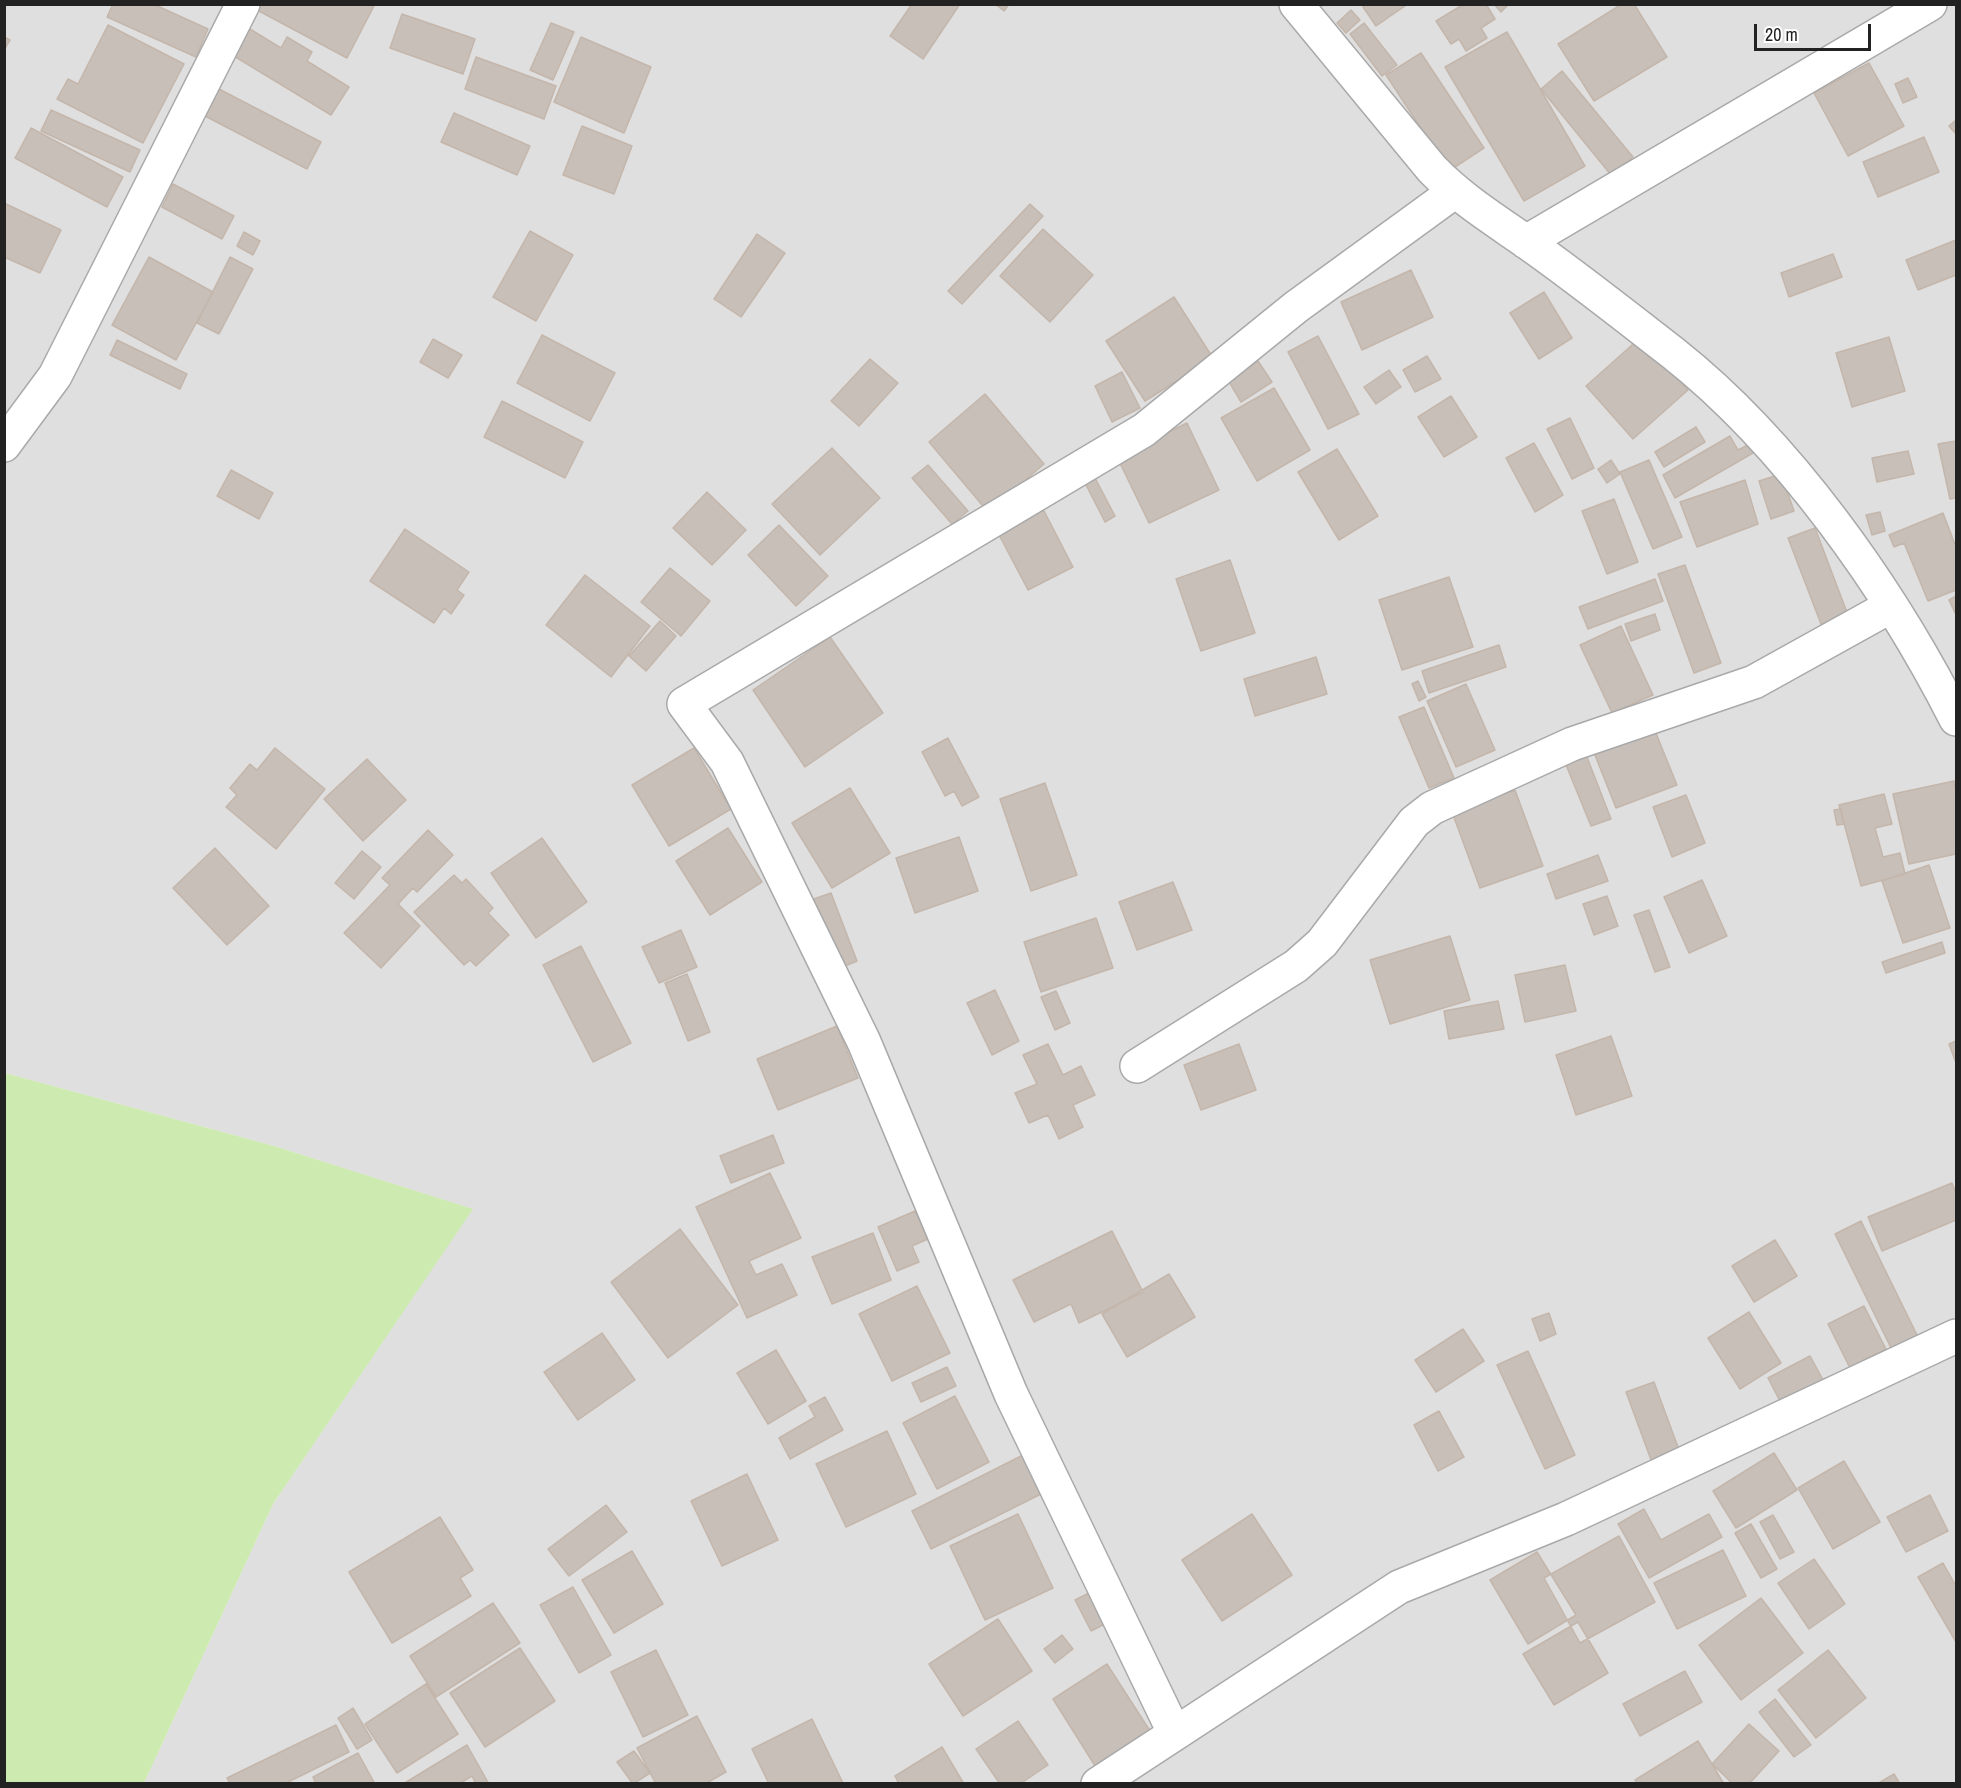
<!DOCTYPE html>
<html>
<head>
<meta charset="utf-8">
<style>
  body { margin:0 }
  #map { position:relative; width:1961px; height:1788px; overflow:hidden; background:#f2efe9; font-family:"Archivo Narrow",sans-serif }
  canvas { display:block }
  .frame { position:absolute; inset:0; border:6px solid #222; pointer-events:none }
  .scale { position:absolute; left:1754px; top:24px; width:117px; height:27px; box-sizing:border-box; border:3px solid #222; border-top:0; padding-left:8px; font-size:18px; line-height:21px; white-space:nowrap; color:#222; -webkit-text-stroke:4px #fff; paint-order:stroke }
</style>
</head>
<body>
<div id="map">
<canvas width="1961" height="1788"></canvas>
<div class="frame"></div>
<div class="scale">20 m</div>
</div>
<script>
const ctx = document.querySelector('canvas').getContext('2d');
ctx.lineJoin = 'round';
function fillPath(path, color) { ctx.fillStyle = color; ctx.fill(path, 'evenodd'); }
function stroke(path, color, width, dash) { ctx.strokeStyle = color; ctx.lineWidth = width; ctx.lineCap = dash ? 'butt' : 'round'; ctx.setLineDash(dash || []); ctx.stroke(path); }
const residential = new Path2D(`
  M4,5h1952v1778h-1812l129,-279 199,-295 -198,-63 -269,-73z`);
const grass = new Path2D(`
  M5,1073l269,73 199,63 -200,295 -129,279h-139z`);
const building = new Path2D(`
  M113,4h40l55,25 -12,28 -89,-40z
  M260,4h110l4,2 -27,52 -90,-48z
  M912,4h48l-37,55 -33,-23z
  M995,4h14l-5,7z
  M1367,4h41l-32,22 -13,-19z
  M1464,4h22l9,15 -14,9 6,10 -21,13 -7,-12 -8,5 -15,-23z
  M1494,4h15l-8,8z
  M1622,4h12l33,53 -73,44 -36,-57z
  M1351,10l9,10 -14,13 -9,-10z
  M402,14l73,25 -12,35 -73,-26z
  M551,23l23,9 -21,48 -23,-10z
  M1364,23l33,42 -15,11 -32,-42z
  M108,25l76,39 -41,79 -86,-44 11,-20 10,5z
  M245,26l36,22 6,-11 25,15 -5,9 42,26 -18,28 -102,-62z
  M1507,32l78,134 -61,35 -79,-134z
  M4,37l6,3 -6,10z
  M581,37l70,30 -27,66 -70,-31z
  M1421,53l63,95 -35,23 -63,-96z
  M476,57l80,29 -12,33 -79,-30z
  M1869,63l35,63 -56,30 -34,-63z
  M1562,71l71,86 -22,18 -70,-86z
  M1908,78l9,19 -14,6 -8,-19z
  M219,89l102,53 -14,27 -102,-53z
  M51,110l89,40 -10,22 -89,-41z
  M454,113l76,33 -13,29 -76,-33z
  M1956,120v14l-7,-8z
  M582,126l50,20 -18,48 -51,-19z
  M31,128l92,49 -16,30 -92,-49z
  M1924,137l15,35 -61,25 -15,-35z
  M173,184l61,32 -12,23 -60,-32z
  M4,203l57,27 -21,43 -36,-16z
  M1030,204l13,12 -81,88 -14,-13z
  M1043,229l50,46 -43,47 -50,-46z
  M530,231l43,24 -37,66 -43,-24z
  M244,232l16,9 -7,14 -16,-9z
  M757,234l28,19 -44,64 -27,-18z
  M1956,240v35l-38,15 -12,-30z
  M1833,254l9,23 -53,20 -8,-24z
  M149,257l64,35 -37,68 -64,-35z
  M230,257l23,12 -34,65 -22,-11z
  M1411,270l22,47 -71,33 -21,-48z
  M1544,292l28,46 -33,21 -29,-46z
  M1174,297l39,61 -68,43 -39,-60z
  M542,335l73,38 -25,48 -73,-38z
  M1318,336l41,78 -31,15 -40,-77z
  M1641,337l47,53 -55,49 -47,-53z
  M1889,337l16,54 -53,16 -16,-54z
  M433,339l29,16 -14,23 -28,-16z
  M117,340l70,34 -7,15 -70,-34z
  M1427,356l14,23 -26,13 -12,-22z
  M870,359l28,24 -39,43 -28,-25z
  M1258,361l14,21 -31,20 -13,-22z
  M1389,370l12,17 -25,17 -12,-17z
  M1122,372l18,36 -28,14 -17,-36z
  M1274,388l36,62 -53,31 -36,-63z
  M985,394l59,70 -56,48 -59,-70z
  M1451,396l26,41 -33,20 -26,-40z
  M502,401l81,41 -18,36 -81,-41z
  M1570,418l24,50 -22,11 -25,-50z
  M1187,423l32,67 -70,33 -32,-66z
  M1696,427l9,15 -41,25 -9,-15z
  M1730,436l8,14 10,-5 5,8 -78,45 -12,-23z
  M1956,441v57l-6,1 -12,-55z
  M1534,443l29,52 -28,17 -29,-54z
  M832,448l48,50 -60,57 -48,-51z
  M1337,449l41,67 -39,24 -41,-68z
  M1908,451l6,23 -37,8 -5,-24z
  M1611,460l9,14 -13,9 -9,-14z
  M1649,460l33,77 -29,12 -33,-77z
  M928,465l40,46 -16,13 -40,-46z
  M231,470l42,23 -14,26 -42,-23z
  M1781,474l13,37 -23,8 -12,-38z
  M1094,476l21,40 -10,6 -21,-41z
  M1745,480l13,44 -61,23 -17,-45z
  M707,492l39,38 -34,35 -39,-37z
  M1614,499l24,63 -31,12 -25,-63z
  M1043,509l30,58 -45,23 -30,-57z
  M1880,512l5,19 -13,4 -6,-20z
  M1943,513l13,34v43l-28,11 -24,-58 -10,4 -5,-12z
  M779,525l49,51 -32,30 -48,-51z
  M1815,528l33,87 -27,9 -33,-86z
  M405,529l64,43 -12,18 7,5 -13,19 -7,-6 -10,15 -64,-42z
  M1230,560l25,73 -54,18 -25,-72z
  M1685,565l36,98 -27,10 -36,-99z
  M670,568l40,33 -29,35 -40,-34z
  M585,575l65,51 -39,51 -65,-52z
  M1449,577l24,70 -71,23 -23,-70z
  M1655,579l8,22 -75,28 -9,-22z
  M1956,596v19l-7,-15z
  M1655,614l5,16 -29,11 -6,-17z
  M660,621l16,15 -30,35 -17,-15z
  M1621,626l32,69 -41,18 -32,-68z
  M830,637l53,76 -78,54 -52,-77z
  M1499,645l7,22 -77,26 -7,-22z
  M1316,657l11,37 -72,22 -11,-37z
  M1418,681l8,16 -7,4 -7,-17z
  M1466,684l29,66 -39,17 -29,-66z
  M1424,707l30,71 -25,10 -30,-71z
  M1653,726l24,59 -61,23 -23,-58z
  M948,738l31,59 -17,9 -8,-15 -9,5 -23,-44z
  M275,748l50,41 -49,60 -50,-42 11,-12 -7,-7 20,-24 7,6z
  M694,748l37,61 -62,37 -37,-61z
  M1585,752l26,67 -20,7 -27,-66z
  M367,759l39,41 -43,41 -39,-42z
  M1954,781l2,12v61l-47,10 -16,-70z
  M1045,783l32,92 -46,16 -31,-92z
  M850,788l40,65 -58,35 -40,-65z
  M1515,790l28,76 -63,22 -28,-76z
  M1884,794l8,30 -17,4 8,29 17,-4 5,21 -44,12 -22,-81z
  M1686,795l19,48 -33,14 -19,-50z
  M1841,809l3,15 -7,1 -3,-15z
  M728,828l34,54 -52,33 -34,-54z
  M428,830l25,25 -36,37 -4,-4 -15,16 22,22 -39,42 -37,-35 46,-48 -8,-7z
  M959,837l19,54 -63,22 -19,-55z
  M542,838l45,64 -51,36 -45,-65z
  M215,848l54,58 -42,39 -54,-57z
  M362,851l19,16 -27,32 -19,-16z
  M1598,855l10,26 -52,18 -9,-25z
  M1929,865l21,63 -47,15 -21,-62z
  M454,875l8,8 4,-4 27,29 -5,5 21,22 -33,31 -6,-6 -6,5 -50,-53z
  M1702,880l25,56 -38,17 -25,-56z
  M1173,882l19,48 -55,20 -18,-48z
  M831,893l26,68 -19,8 -27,-69z
  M1607,896l11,30 -24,9 -11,-31z
  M1649,910l21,57 -15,5 -21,-57z
  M1096,918l17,50 -72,24 -17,-50z
  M681,930l16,37 -38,16 -17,-36z
  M1450,936l20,64 -80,24 -20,-64z
  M1942,942l3,11 -59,20 -4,-11z
  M581,946l50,97 -38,19 -50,-97z
  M1565,965l11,46 -51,11 -10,-47z
  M687,974l23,58 -22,9 -23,-58z
  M995,990l24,51 -27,14 -25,-52z
  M1056,991l14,32 -15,7 -14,-33z
  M1498,1001l6,28 -55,10 -5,-28z
  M837,1026l21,52 -80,32 -21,-51z
  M1611,1036l21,60 -56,19 -20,-60z
  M1956,1041v22l-7,-19z
  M1048,1044l15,31 18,-9 14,29 -22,10 10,22 -24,12 -11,-24 -19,8 -14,-30 22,-9 -14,-29z
  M1239,1044l17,46 -55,20 -17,-45z
  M773,1135l11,28 -53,20 -11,-27z
  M770,1173l31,65 -52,23 7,14 26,-11 15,31 -50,23 -51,-111z
  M1952,1183l4,10v27l-74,31 -14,-34z
  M915,1211l13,28 -16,7 7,16 -22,9 -19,-44z
  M1861,1221l59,120 -26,13 -59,-120z
  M680,1229l58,76 -70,53 -57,-76z
  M1112,1231l31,61 -64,31 -8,-19 -37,18 -21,-42z
  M873,1233l18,47 -59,24 -20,-47z
  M1775,1240l22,36 -43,26 -22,-36z
  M1169,1274l26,43 -68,40 -25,-43z
  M917,1286l33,67 -58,28 -33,-67z
  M1864,1306l22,43 -36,19 -22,-44z
  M1749,1312l32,51 -41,26 -32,-51z
  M1549,1313l7,21 -16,7 -8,-22z
  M1463,1329l21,32 -48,31 -21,-32z
  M602,1333l33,47 -57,40 -34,-48z
  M776,1350l30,51 -38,23 -31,-51z
  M1528,1351l47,104 -30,14 -48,-104z
  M1810,1356l17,31 -43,22 -16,-31z
  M947,1367l9,19 -35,16 -9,-19z
  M1654,1382l31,84 -28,10 -31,-84z
  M955,1396l34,66 -52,27 -34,-66z
  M825,1397l18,33 -53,29 -11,-21 36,-21 -6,-11z
  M1439,1411l25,46 -26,14 -24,-46z
  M887,1431l29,63 -70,33 -30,-63z
  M1027,1453l20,38 -116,58 -19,-38z
  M1774,1453l23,37 -61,38 -23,-37z
  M1844,1461l36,61 -47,27 -35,-61z
  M747,1474l31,66 -56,26 -31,-65z
  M1930,1495l18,36 -42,21 -19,-35z
  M606,1505l21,27 -58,44 -21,-27z
  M1644,1509l17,31 48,-26 13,23 -73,41 -31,-54z
  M1018,1514l35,74 -68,32 -35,-74z
  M1252,1514l40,61 -70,46 -40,-61z
  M1773,1515l21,37 -14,7 -20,-37z
  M440,1517l33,53 -13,8 11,18 -79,47 -43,-71z
  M1751,1524l26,45 -16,9 -26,-45z
  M1619,1536l36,66 -75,41 -36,-65z
  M1723,1550l23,46 -69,33 -23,-46z
  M632,1551l31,53 -49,29 -32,-53z
  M1537,1552l39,63 -48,29 -38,-64z
  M1814,1559l31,45 -36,25 -31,-46z
  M1943,1563l13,23v56l-38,-65z
  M573,1587l38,68 -32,18 -39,-68z
  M1089,1593l16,31 -14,7 -16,-31z
  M1761,1598l42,55 -62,47 -42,-55z
  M493,1603l27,40 -84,54 -26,-41z
  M998,1619l34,52 -69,45 -34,-52z
  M1578,1622l30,51 -54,32 -31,-51z
  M1062,1635l11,14 -18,14 -11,-14z
  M520,1648l35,53 -70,46 -35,-54z
  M656,1650l32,65 -45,22 -32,-65z
  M1828,1650l38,48 -50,40 -38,-48z
  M1107,1664l45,70 -55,35 -44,-70z
  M1685,1671l17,31 -62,34 -17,-32z
  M426,1684l32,50 -61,39 -32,-49z
  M1775,1699l36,46 -17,12 -35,-45z
  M353,1708l19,32 -15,9 -19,-31z
  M697,1716l29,56 -21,12h-49l-19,-36z
  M812,1719l31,64 -74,1 -17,-35z
  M1018,1721l30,44 -28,19h-20l-24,-35z
  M1749,1724l30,27 -30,33h-16l-21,-20z
  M336,1725l13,27 -65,32h-54l-3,-6z
  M1698,1741l26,43h-87l-2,-4z
  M467,1745l22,39h-13l-4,-8 -13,8h-56z
  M942,1747l22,37h-65l-4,-8z
  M634,1751l16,22 -17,11 -16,-22z
  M358,1753l17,31h-59l-3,-7z
  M1894,1774l6,10h-23z`);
const street = new Path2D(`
  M1296,4l136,165c28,29 60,49 93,72 50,35 99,74 148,112 115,91 217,236 283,366
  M1526,242l404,-238
  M4,445l51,-69 188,-372
  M1137,1066l159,-100 26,-23 92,-121 18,-14 140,-64 182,-62 137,-76
  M1174,1732l-163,-338 -147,-352 -137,-280 -43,-58 460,-274 152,-123 158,-115
  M1098,1784l301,-197 167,-68 390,-183`);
fillPath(residential, '#e0dfdf');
fillPath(grass, '#cdebb0');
fillPath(building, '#c7bfb8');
stroke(building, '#c4b6ab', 1.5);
stroke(street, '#a9a9a9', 36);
stroke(street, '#fff', 33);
</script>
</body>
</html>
